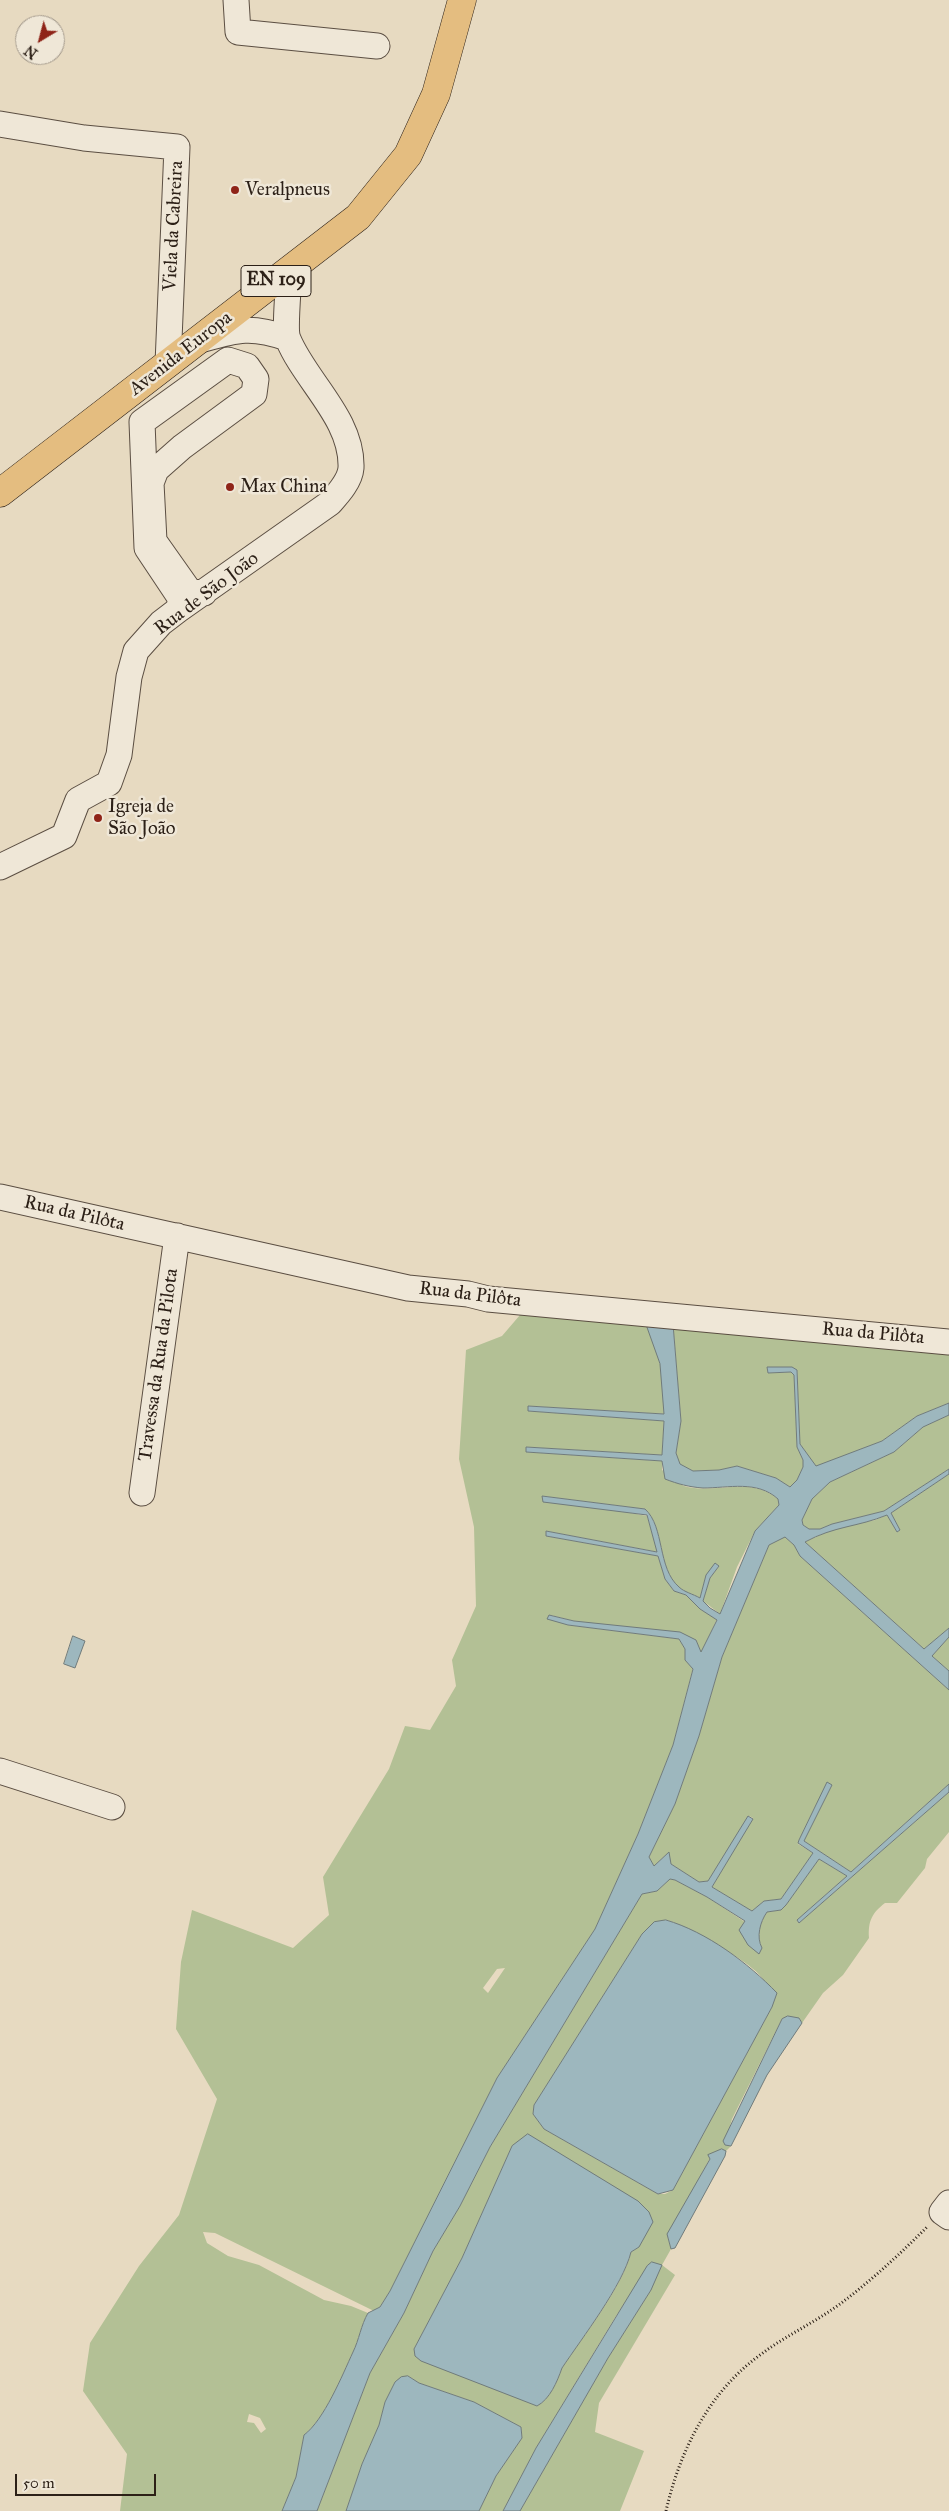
<!DOCTYPE html>
<html>
<head>
<meta charset="utf-8">
<style>
  body { margin:0 }
  #map { position:relative; width:949px; height:2511px; overflow:hidden; background:#e7dac1; font-family:"IM FELL Great Primer",serif }
  canvas { display:block }
  .north { position:absolute; left:15px; top:15px; width:50px; height:50px; box-sizing:border-box; background:#efe7d7; border:1px solid #a1978a; border-radius:50%; rotate:217deg; font-size:14px; font-weight:700; line-height:20px; text-align:center; color:#2c2017 }
  .north::after { content:''; display:block; margin:auto; width:18px; height:22px; background:#8f2418; clip-path:polygon(50% 0,100% 100%,50% 72%,0 100%) }
  .scale { position:absolute; left:15px; top:2474px; width:141px; height:22px; box-sizing:border-box; border:2px solid #2c2017; border-top:0; padding-left:6px; font-size:15px; line-height:18px; white-space:nowrap; color:#2c2017; -webkit-text-stroke:4px #efe7d7; paint-order:stroke }
</style>
</head>
<body>
<div id="map">
<canvas width="949" height="2511"></canvas>
<div class="north">N</div>
<div class="scale">50 m</div>
</div>
<script>
const ctx = document.querySelector('canvas').getContext('2d');
ctx.lineJoin = 'round';
function fillPath(path, color) { ctx.fillStyle = color; ctx.fill(path, 'evenodd'); }
function stroke(path, color, width, dash) { ctx.strokeStyle = color; ctx.lineWidth = width; ctx.lineCap = dash ? 'butt' : 'round'; ctx.setLineDash(dash || []); ctx.stroke(path); }
function label(font, color, halo, rows, align = 'center') {
  ctx.font = font + ' "IM FELL Great Primer",serif'; ctx.lineWidth = 5; ctx.setLineDash([]); ctx.textBaseline = 'middle'; ctx.strokeStyle = halo; ctx.fillStyle = color; for (const [text, x, y, turn = 0] of rows) {
    ctx.save(); ctx.translate(x, y); ctx.rotate((+turn || 0) * Math.PI / 180); ctx.textAlign = isNaN(turn) ? turn : align; if (halo) ctx.strokeText(text, 0, 0); ctx.fillText(text, 0, 0); ctx.restore();
  }
}
const green = new Path2D(`
  M526,1308l118,10c14,29 23,64 21,96l-136,-8 -1,5 136,10 -2,34 -136,-8v5l136,9v9c6,4 14,13 22,16 31,9 66,-11 94,13l1,6 -24,26 -18,36 -17,47 -17,-13 7,-23 9,-12 -13,9 -6,23c-7,-3 -16,-6 -21,-11 -22,-19 -14,-60 -34,-78l-103,-13 105,20 11,36 -112,-21v5l112,20 7,23 9,12 12,4 14,14 17,10 -16,34 -5,-13 -122,-19 -24,-6 18,10 111,14 6,10v11l8,8 -20,77 -35,89 -43,95 -98,149 -107,213 -10,16 -6,4 -159,-78 -12,-1 4,11 21,13 31,9 65,35 27,6 17,7c-7,12 -9,27 -15,39 -11,24 -29,68 -49,83l-8,42 -14,34h-162l7,-57 -44,-63 7,-48 49,-77 40,-51 38,-116 -41,-70 5,-67 11,-52 101,38 36,-33 -6,-38 66,-108 16,-43 25,4 26,-44 -4,-26 24,-54 -2,-79 -15,-68 7,-109 36,-14zM505,1968l-17,25 -5,-5 14,-19zM249,2414l11,4 6,11 -5,4 -7,-10 -7,-1z
  M673,1324l276,24v55l-32,13 -35,25 -66,26 -16,-23 -3,-74 -30,-3 1,6 23,-1 3,2 3,73 6,13v7l-6,13 -7,7 -14,-9 -39,-12 -18,4 -26,1 -13,-6 -4,-12 5,-32z
  M949,1415v54l-65,42 -52,13 -12,5h-11l-6,-4 -1,-5 10,-21 18,-17 64,-30 29,-25z
  M949,1474v154l-25,21 -119,-107 30,-14 40,-8 12,-5 10,17 3,-2 -9,-17z
  M784,1536l10,9 6,11 149,134v94l-98,88 -47,-31 28,-56 -16,20 -17,35 -1,4 15,9 -32,46 -17,2 -12,10 -40,-24 41,-69 -4,-2 -41,65 -9,1 -28,-18 -3,-11 -14,13 -5,-9 26,-53 24,-68 23,-79 47,-112z
  M949,1637v34l-17,-15z
  M949,1792v40l-22,27 -2,9 -28,35h-12c-13,10 -17,18 -16,35l-26,37 -20,18 -21,30 -3,-5 -17,1 -50,100 -7,26 6,1 -5,5 -4,-2 -12,9 -42,80 3,11 -9,16 13,10 -76,128 -4,29 49,19 -24,60h-100l88,-153 43,-68 -22,7 -13,19 -80,132 -33,63h-24l17,-35 26,-38 -1,-11 -47,-25 -55,-19 -11,-7 -13,6 -10,20 -6,23 -17,39 -16,47h-29l53,-138 34,-60 29,-62 27,-45 30,-59 152,-253 15,-3 13,-12 5,1 32,17 38,25 17,26c-6,-11 -2,-26 5,-36l14,-2 5,-5 33,-46 28,17 -50,44 2,3zM666,1920c19,5 86,42 96,58 5,8 7,20 10,29l-99,183 -8,4h-7l-114,-65 -11,-15 1,-9 108,-171zM512,2146l127,101 -8,5c-7,33 -49,86 -69,116 -5,14 -12,31 -25,38l-123,-57 48,-91z`);
const water = new Path2D(`
  M644,1318l29,6 8,97 -5,32 4,11 13,7 26,-1 18,-4 39,12 14,9 7,-7 6,-13v-7l-6,-13 -3,-72 -3,-3 -23,1 -1,-6h25l5,3 3,74 16,22 66,-25 35,-25 32,-13v12l-26,12 -29,25 -64,30 -18,17 -10,21 1,5 6,4h11l12,-5 52,-13 65,-42v5l-58,39 9,17 -3,2 -10,-17c-29,12 -53,11 -82,27l119,107 25,-21v9l-17,19 17,15v19l-149,-134 -6,-11 -9,-8 -16,8 -47,112 -23,79 -24,68 -26,53 5,9 15,-14 2,12 28,18 9,-1 40,-65 5,3 -41,68 40,24 12,-10 17,-2 32,-46 -15,-10 1,-3 28,-58 5,3 -28,56 47,31 98,-88v8l-150,131 -2,-3 50,-44 -28,-17 -33,46 -5,5 -14,2c-7,10 -11,25 -5,36l-3,6 -11,-9 -9,-15 6,-9 -38,-24 -32,-17 -5,-1 -13,12 -15,3 -152,253 -30,59 -27,45 -29,62 -34,60 -53,138h-35l14,-34 8,-42c20,-15 38,-59 49,-83 6,-12 8,-27 15,-39l12,-6 10,-16 107,-213 98,-149 43,-95 35,-89 20,-76 -8,-9v-11l-6,-10 -111,-14 -21,-6 2,-4 25,6 106,11 16,8 5,12 16,-32 -17,-11 -14,-14 -12,-4 -9,-12 -7,-23 -112,-20v-5l111,21 -10,-37 -104,-13 -1,-6 103,13c20,18 12,59 34,78 5,5 14,7 21,11l6,-23 9,-12 4,3 -9,12 -7,23 7,7 10,6 35,-83 24,-26 -1,-6c-21,-19 -49,-11 -75,-11 -14,-1 -25,-4 -38,-9l-3,-18 -136,-9v-5l136,8 2,-34 -136,-10v-5l136,8 -4,-50z
  M73,1636l12,5 -10,27 -11,-4z
  M666,1920c41,12 82,43 111,73l-5,14 -99,183 -15,4 -114,-65 -11,-15 1,-9 108,-171 12,-12z
  M788,2016l11,2 3,5 -35,52 -36,71 -6,-1 -2,-4 59,-122z
  M528,2134l110,67 11,11 4,10 -14,25 -8,5c-8,33 -49,86 -69,116 -5,14 -12,31 -25,38l-116,-45 -6,-5 -1,-7 48,-91 50,-112z
  M722,2149l4,2 -1,5 -50,92 -4,1 -4,-15 43,-75 -2,-4z
  M652,2262l10,3 -11,25 -43,68 -88,153h-17l33,-63 111,-182z
  M408,2376l11,7 55,19 47,25 1,11 -26,38 -17,35h-133l16,-47 17,-39 6,-23 10,-20 6,-5z`);
const path = new Path2D(`
  M666,2511c14,-61 43,-119 94,-156 25,-19 54,-32 80,-51 31,-23 61,-51 88,-78`);
const minor = new Path2D(`
  M236,0l2,32 139,14
  M0,124l84,14 93,9 -9,217
  M200,340c36,-10 50,-15 87,-2
  M178,610l3,-11 -34,-51 -5,-126 86,-62 19,6 9,13 -2,15 -72,53 -26,23 -5,13 3,58 36,51 14,1
  M0,867l64,-31 14,-36 31,-17 10,-28 10,-78 7,-26 25,-28 17,-13 152,-107c8,-9 20,-22 21,-35 2,-49 -46,-87 -63,-129 -4,-10 1,-54 1,-68
  M0,1197l408,91 60,6 20,5 461,43
  M142,1493l35,-257
  M0,1771l112,36
  M949,2203l-7,9 7,5`);
const major = new Path2D(`
  M0,493l358,-276 50,-62 28,-61 26,-94`);
const markers = [
  [235,190,5,"#8f2418"],
  [230,487,5,"#8f2418"],
  [98,818,5,"#8f2418"]
];
const shields = [
  [276,281,70]
];
const shieldNames = [
  ["EN 109",276,281]
];
const poiNames = [
  ["Veralpneus",245,190],
  ["Max China",240,487],
  ["Igreja de",108,807],
  ["São João",108,829]
];
const streetNames = [
  ["Viela da Cabreira",174,226,-87],
  ["Avenida Europa",181,354,-38],
  ["Rua de São João",207,594,-37],
  ["Rua da Pilôta",74,1214,13],
  ["Rua da Pilôta",470,1295,7],
  ["Rua da Pilôta",873,1334,5],
  ["Travessa da Rua da Pilota",159,1365,-82]
];
fillPath(green, '#b3c095');
fillPath(water, '#9db7be');
stroke(water, '#707b7b', 1);
stroke(minor, '#5b4e42', 27);
stroke(major, '#2c2017', 29);
stroke(path, '#2c2017', 3, [1, 2.5]);
stroke(minor, '#efe7d7', 25);
stroke(major, '#e4bd80', 28);
for (const [x, y, r, color] of markers) { const dot = new Path2D(); dot.arc(x, y, r, 0, 2 * Math.PI); ctx.fillStyle = color; ctx.fill(dot); stroke(dot, '#efe7d7', 2); }
for (const [x, y, w] of shields) { const box = new Path2D(); box.roundRect(x - w / 2, y - 15.5, w, 31, 4); ctx.fillStyle = '#efe7d7'; ctx.fill(box); stroke(box, '#2c2017', 1); }
label('bold 18px', '#2c2017', null, shieldNames);
label('19px', '#2c2017', '#efe7d7', poiNames, 'left');
label('19px', '#2c2017', '#efe7d7', streetNames);
</script>
</body>
</html>
